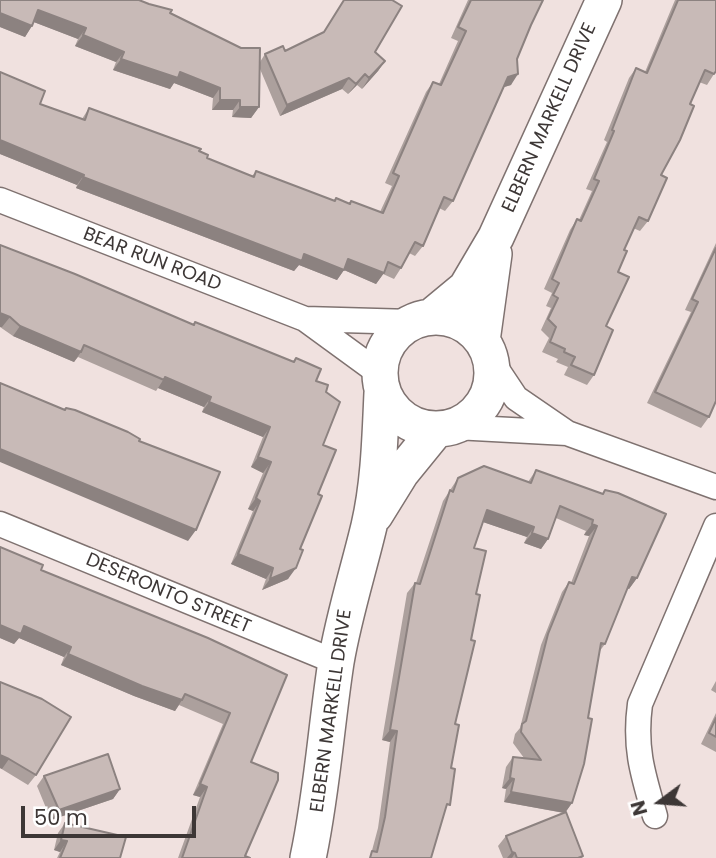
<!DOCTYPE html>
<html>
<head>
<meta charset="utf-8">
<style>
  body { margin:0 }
  #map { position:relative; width:716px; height:858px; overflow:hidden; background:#f0e1df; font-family:Poppins,sans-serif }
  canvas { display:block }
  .north { position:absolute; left:625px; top:767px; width:70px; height:70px; -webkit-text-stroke:5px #fff; paint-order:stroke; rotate:254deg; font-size:19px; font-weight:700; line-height:28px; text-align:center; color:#3d3736 }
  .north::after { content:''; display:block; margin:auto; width:24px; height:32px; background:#3d3736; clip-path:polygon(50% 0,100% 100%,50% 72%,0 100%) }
  .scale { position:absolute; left:21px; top:806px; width:175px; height:32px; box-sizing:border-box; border:4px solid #3d3736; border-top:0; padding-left:9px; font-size:21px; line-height:24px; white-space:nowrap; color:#3d3736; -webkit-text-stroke:5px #fff; paint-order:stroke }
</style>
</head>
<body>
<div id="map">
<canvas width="716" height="858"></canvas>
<div class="north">N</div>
<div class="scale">50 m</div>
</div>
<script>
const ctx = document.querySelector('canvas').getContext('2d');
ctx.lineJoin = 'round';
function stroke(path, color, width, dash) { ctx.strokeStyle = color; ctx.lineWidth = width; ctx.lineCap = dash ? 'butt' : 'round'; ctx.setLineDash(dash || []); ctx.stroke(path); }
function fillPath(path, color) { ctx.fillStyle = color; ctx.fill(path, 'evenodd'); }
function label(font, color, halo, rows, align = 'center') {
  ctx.font = font + ' Poppins,sans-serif'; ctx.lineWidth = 7; ctx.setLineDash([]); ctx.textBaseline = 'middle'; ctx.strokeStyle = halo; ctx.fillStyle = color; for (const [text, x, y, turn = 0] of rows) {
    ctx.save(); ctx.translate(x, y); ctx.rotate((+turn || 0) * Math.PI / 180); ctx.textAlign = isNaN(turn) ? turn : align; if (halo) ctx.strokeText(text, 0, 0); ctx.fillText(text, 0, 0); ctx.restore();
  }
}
const street = new Path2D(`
  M0,200l305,119 74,54
  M305,319l107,3
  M490,359l26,39 51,35 149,54
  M455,427l112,6
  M0,524l336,138
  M655,816c-12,-41 -21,-68 -15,-112l76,-178`);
const secondary = new Path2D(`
  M380 373a56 56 0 1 1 112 0a56 56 0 1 1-112 0Z
  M431,317l35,-29 30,-51 108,-237
  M482,341l12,-87
  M375,515l26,-42 35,-43
  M308,858c14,-65 18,-131 28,-196 8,-47 22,-90 33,-136 10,-43 11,-89 13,-133`);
const wall = new Path2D(`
  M0,0l170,13 90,49 5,-8 20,-3 90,1 10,9 -7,10 -16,18 -5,-4 -9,9 -6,-5 -62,27 -20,-47 -1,38 -8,11 -19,-1 1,-7h-21l1,-12 -39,-15 -4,6 -57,-19 3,-8 -41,-16 3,-7 -44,-17 -9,15 -25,-10z
  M468,0h75l-12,25 -14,34 -6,26 -7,2 -51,114 -8,10 -6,-3 -16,38 -8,10 -6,-3 -8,15 -7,11 -11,-5 -7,10 -32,-14 -7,10 -38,-15 -5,6 -218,-83 1,-3 -77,-31v-82l40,32 42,15 7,-11 110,43 8,7 45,18 4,-5 78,30 2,-3 13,5 2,-2 29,11 12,-26 -7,-3 41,-91 7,-10 6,2 19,-43 -7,-3z
  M675,0h41l-2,74 -7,11 -8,-3 -38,93 -13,46 -8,10 -7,-3 -9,22 -30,125 -7,10 -23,-10 4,-8 -12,-5 2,-3 -16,-7 7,-14 -8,-8 10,-22 -5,-2 6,-13 -8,-4 26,-59 7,-11 2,1 13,-29 -6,-2 21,-47 -3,-2 25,-62 7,-10 9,4z
  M716,243v158l-7,16 -8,11 -54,-25 44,-91 -6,-2z
  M0,245l194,80 99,37 3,-4 30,34 -3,53 -5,49 -18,55 -12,30 -26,11 4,-11 -35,-15 22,-53 -5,-2 15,-36 -12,-6 12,-30 -61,-25 2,-5 -46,-19 -2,3 -78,-34 -4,5 -61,-26 -13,-9z
  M536,470l66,24 3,-4 32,88 -8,11 -2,-1 -22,56 -6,8 -27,151 -7,9 18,44 -1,2h-79l-5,-12 8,-10 58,-23 -60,-11 2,-13 -4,-1 4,-21 7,-10 11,1 -11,-15 2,-9 5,-6 21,-83 21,-53 7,-10 2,1 18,-47 -5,-1 2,-4 -30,-13 -8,21 -7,10 -17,-6 3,-6 -44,-15 -9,26 2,46 -21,130 -4,44 4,1 -85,89 8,-30 12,-86 -8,-2 25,-147 8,-10h1l27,-82 15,-23 70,4z
  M0,547l41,23 167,68 43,124 -6,94 5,2h-72l22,-61 -7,-2 30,-71 -44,-19 -4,6 -41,-15 -73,-31 3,-8 -45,-19 -5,6 -14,-6z
  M716,681v12l-5,-3z
  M0,682l36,93 -8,10 -28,-17z
  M716,713v39l-15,-8z
  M44,776l76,13 -7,10 -62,21 -14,-34z
  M65,823l55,35h-63l3,-6 -6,-2 4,-17z`);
const shadedWall = new Path2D(`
  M38,10l48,18 -8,11 -47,-18z
  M0,13l32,13 -7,11 -25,-10z
  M83,35l41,17 -8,10 -41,-16z
  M121,59l59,13 40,16 -7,10 -39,-15 -4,6 -57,-19z
  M385,61l-7,10 -16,18 7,-11z
  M365,74l-8,11 -9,9 8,-10z
  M518,74l-7,11 -10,3 7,-11z
  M349,78l-7,11 -62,27 7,-11z
  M220,100h20l-7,10h-21z
  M240,107h19l-8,11 -19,-1z
  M0,140l84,35 -7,10 -77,-31z
  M83,177l221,77 44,5 36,14 -8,11 -32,-14 -7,10 -38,-15 -5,6 -218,-83z
  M0,313l10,4 -8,10h-2z
  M20,326l61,26 -7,10 -61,-26z
  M165,377l46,20 -7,10 -46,-19z
  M209,402l61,25 -7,10 -61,-25z
  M0,449l196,81 -8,11 -188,-79z
  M258,457l13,5 -8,11 -12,-6z
  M256,498l4,3 -7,10 -5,-2z
  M487,510l47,17 -7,10 -47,-16z
  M592,524l5,2 -8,10 -5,-1z
  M532,533l16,6 -7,10 -17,-6z
  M238,554l35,14 -7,11 -35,-15z
  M296,568l-8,11 -26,11 8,-11z
  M632,577l5,1 -8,11 -4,-2z
  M0,625l24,1 47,21 -7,10 -45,-19 -5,6 -14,-6z
  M68,654l114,46 -7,11 -41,-15 -73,-31z
  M390,730l7,1 -7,11 -8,-2z
  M0,755l9,4 -7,10 -2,-1z
  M510,778l4,1 -8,10 -4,-1z
  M200,784l7,3 -7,10 -7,-2z
  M120,789l-7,10 -62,21 8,-10z
  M511,792l61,11 -7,10 -61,-11z
  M61,840l6,1 -7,11 -6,-2z
  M512,852l3,1 -3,5h-5z`);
const building = new Path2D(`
  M0,0h139l10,4 23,6 -2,3 71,35h19l-1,59h-19v-7h-20v-12l-40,-16 -2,6 -57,-19 3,-7 -41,-17 3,-7 -48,-18 -6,16 -32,-13z
  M344,0h48l10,6 -27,46 10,9 -16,17 -4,-4 -9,10 -7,-6 -62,27 -22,-51 18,-8 2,5 39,-19z
  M471,0h72l-12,25 -14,34 1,15 -10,3 -55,124 -9,-4 -21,49 -8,-4 -14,26 -13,-6 -4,11 -36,-14 -4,11 -40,-16 -2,7 -219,-84 1,-2 -84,-35v-68l45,19 -5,13 45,16 4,-12 112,41 -2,2 9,4 -1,3 47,19 2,-6 79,30 1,-3 14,6 1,-3 32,12 16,-37 -6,-3 40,-91 8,3 25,-54 -8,-4z
  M678,0h38v71l-2,3 -9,-4 -15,34 4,2 -14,34 -19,35 6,3 -19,43 -9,-4 -15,33 3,1 -9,21 11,5 -23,49 7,4 -19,45 -23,-10 4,-8 -11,-5 1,-3 -15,-7 6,-15 -8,-8 10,-21 -5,-3 6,-12 -7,-4 25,-60 4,2 18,-40 -5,-2 20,-48 -2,-1 24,-62 11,5z
  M0,245l75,29 119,51 1,-3 99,40 2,-4 25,11 -5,12 12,4 -2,7 14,10 -17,43 13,5 -18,44 4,2 -22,53 3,1 -7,18 -26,11 3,-11 -35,-14 22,-53 -4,-3 15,-36 -13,-5 12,-30 -61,-25 2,-5 -46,-20 -1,3 -80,-35 -3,7 -61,-26 -10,-9 -10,-4z
  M716,248v153l-7,16 -54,-25 43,-90 -6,-3z
  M0,383l65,27 1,-2 9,2 53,22 12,7 -1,2 81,31 -24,58 -196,-81z
  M484,466l47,17 5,-13 67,24 2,-4 13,3 48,21 -29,64 -5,-1 -27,67 -4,-1 -13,75 4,1 -8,45 -12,39 -61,-11 3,-13 -4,-1 3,-21 28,3 -20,-28 1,-8 4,-3 22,-87 21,-52 5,2 23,-58 -5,-2 1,-4 -33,-14 -12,33 -16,-6 2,-6 -47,-17 -13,38 12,3 -10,43 4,1 -9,45 4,1 -20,83 4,1 -8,43 4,1 -5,36 -3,-1 -16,54h-61l2,-7 5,1 8,-35 12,-86 -7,-1 25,-147 5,1 30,-94 3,2 5,-14z
  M0,547l43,18 -2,5 167,68 79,37 -36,87 27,11v7l-33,76 5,2h-68l25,-71 -7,-3 30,-71 -45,-19 -3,6 -40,-14 -74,-32 3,-7 -47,-21 -3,8 -21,-9z
  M0,682l42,17 29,18 -35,58 -27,-16 -9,-4z
  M716,718v19l-7,-4z
  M108,754l12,35 -61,21 -15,-34z
  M566,812l17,44 -5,2h-61l-2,-5 -3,-1 -6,-16z
  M65,823l61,14 -6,21h-60l7,-17 -6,-1z`);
const streetNames = [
  ["ELBERN MARKELL DRIVE",550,118,-66],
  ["BEAR RUN ROAD",152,260,21],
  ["DESERONTO STREET",168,594,23],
  ["ELBERN MARKELL DRIVE",332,711,-82]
];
stroke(street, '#7f7270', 27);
stroke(secondary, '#7f7270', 38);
stroke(street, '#fff', 24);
stroke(secondary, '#fff', 35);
fillPath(wall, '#aca09d');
fillPath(shadedWall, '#8c8280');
fillPath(building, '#c8bab7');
stroke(building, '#8c8280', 2);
label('19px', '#3d3736', '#fff', streetNames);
</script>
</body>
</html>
